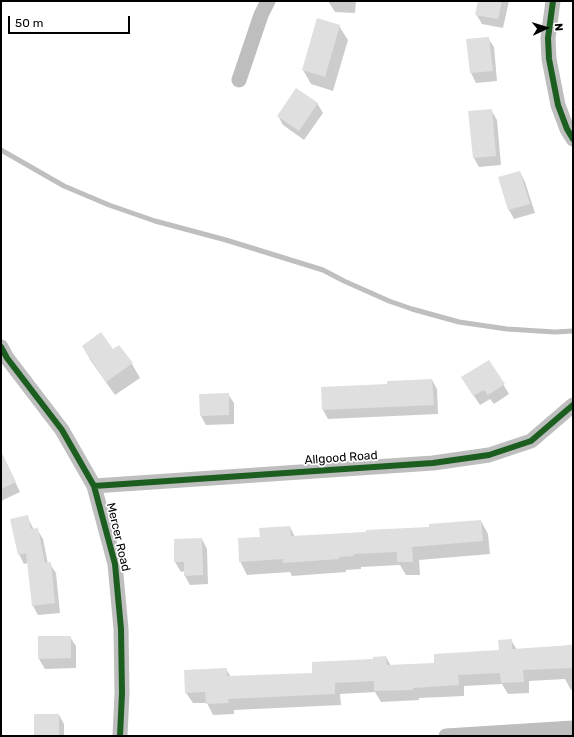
<!DOCTYPE html>
<html>
<head>
<meta charset="utf-8">
<style>
  body { margin:0 }
  #map { position:relative; width:574px; height:737px; overflow:hidden; background:#fff; font-family:Rubik,sans-serif }
  canvas { display:block }
  .frame { position:absolute; inset:0; border:2px solid #000; pointer-events:none }
  .north { position:absolute; left:526px; top:8px; width:40px; height:40px; -webkit-text-stroke:3px #fff; paint-order:stroke; rotate:86deg; font-size:11px; font-weight:700; line-height:16px; text-align:center; color:#000 }
  .north::after { content:''; display:block; margin:auto; width:14px; height:18px; background:#000; clip-path:polygon(50% 0,100% 100%,50% 72%,0 100%) }
  .scale { position:absolute; left:8px; top:16px; width:122px; height:18px; box-sizing:border-box; border:2px solid #000; border-top:0; padding-left:5px; font-size:12px; line-height:14px; white-space:nowrap; color:#000; -webkit-text-stroke:3px #fff; paint-order:stroke }
</style>
</head>
<body>
<div id="map">
<canvas width="574" height="737"></canvas>
<div class="frame"></div>
<div class="north">N</div>
<div class="scale">50 m</div>
</div>
<script>
const ctx = document.querySelector('canvas').getContext('2d');
ctx.lineJoin = 'round';
function fillPath(path, color) { ctx.fillStyle = color; ctx.fill(path, 'evenodd'); }
function stroke(path, color, width, dash) { ctx.strokeStyle = color; ctx.lineWidth = width; ctx.lineCap = dash ? 'butt' : 'round'; ctx.setLineDash(dash || []); ctx.stroke(path); }
function label(font, color, halo, rows, align = 'center') {
  ctx.font = font + ' Rubik,sans-serif'; ctx.lineWidth = 3.5; ctx.setLineDash([]); ctx.textBaseline = 'middle'; ctx.strokeStyle = halo; ctx.fillStyle = color; for (const [text, x, y, turn = 0] of rows) {
    ctx.save(); ctx.translate(x, y); ctx.rotate((+turn || 0) * Math.PI / 180); ctx.textAlign = isNaN(turn) ? turn : align; if (halo) ctx.strokeText(text, 0, 0); ctx.fillText(text, 0, 0); ctx.restore();
  }
}
const shadow = new Path2D(`
  M328,1h28l-1,12 -20,-1z
  M479,1h30l-6,27 -21,-4 -6,-10z
  M339,26l9,14 -15,51 -22,-7 -8,-14z
  M488,38l6,9 3,34 -21,2 -5,-10 -4,-33z
  M317,103l6,10 -19,27 -21,-15 -5,-9z
  M491,110l6,10 4,45 -22,2 -5,-9z
  M520,172l5,10 10,31 -21,6 -5,-9 -9,-32z
  M83,347l30,4 19,13 8,14 -25,17 -24,-34z
  M489,361l20,33 -15,10 -4,-5 -10,6 -12,-18z
  M432,380l5,9 1,25 -110,5 -5,-9 65,-25z
  M228,394l6,9v21l-28,1 -5,-9z
  M1,452l19,40 -19,9z
  M27,516l7,14 3,-1 6,10 5,25h2l6,9 4,40 -22,2 -5,-9 -5,-43 -4,1 -5,-10z
  M481,521l7,13 2,20 -71,6 1,15h-14l-6,-10 -39,2v2l-15,1v2l-54,4 -2,-4 -43,3 -7,-14 21,-23 29,-11 5,10 136,-9z
  M202,539l5,10 1,35 -18,1 -5,-9v-5l-4,1 -6,-10z
  M39,637h31l6,9v22l-31,1 -6,-10z
  M511,640l6,10 56,-5v44l-2,1 -6,-11 -36,2v12l-21,1 -6,-10 -38,2v10l-45,2v2l-38,2 -6,-10 -35,2 1,11 -107,5v4l-21,1 -6,-12h-14l-7,-10 40,-24 5,8 82,-3 73,-17 5,9 45,-2 64,-13z
  M59,715l5,9v12h-29z`);
const stream = new Path2D(`
  M1,150l63,36 45,19 46,16 71,19 97,30 21,11 45,20 23,8 47,13 48,7 48,3 18,-1`);
const building = new Path2D(`
  M478,1h24l-4,18 -23,-4z
  M317,18l23,7 -15,52 -23,-7z
  M489,37l4,34 -23,2 -4,-34z
  M296,88l22,15 -19,28 -22,-15z
  M492,109l4,47 -23,2 -5,-47z
  M520,171l10,33 -22,6 -10,-33z
  M101,332l12,17 6,-4 14,18 -27,19 -24,-36z
  M489,360l16,24 -17,11 -4,-5 -11,6 -12,-19z
  M432,379l2,26 -112,5 -1,-23 66,-3v-3z
  M229,393v22l-29,1 -1,-22z
  M1,451l15,31 -15,7z
  M28,515l3,14 7,-1 7,35 6,-1 4,41 -23,3 -6,-53 -8,2 -8,-36z
  M481,520l2,21 -71,6 1,15h-16v-10l-43,2v2l-15,1v2l-56,4v-4l-44,3 -1,-24 22,-1 -1,-9 31,-2 1,10 75,-4v-2l63,-3v-3z
  M202,538l1,37 -19,1v-14h-10v-23z
  M38,636h33v22l-33,1z
  M512,639v10l61,-4v23l-50,2 1,12 -23,1 -1,-10 -42,2 1,10 -46,3v2l-39,1v-10l-39,2v11l-107,5 1,4 -23,1 -1,-12 -20,1 -1,-23 43,-2v8l85,-3v-11l61,-3v-2l13,-1 1,9 47,-2v-9l65,-4 -1,-10z
  M34,714h25v22h-25z`);
const street = new Path2D(`
  M553,1l-5,37 1,21 9,46 9,24 6,10
  M239,80l22,-65 7,-14
  M1,347l6,11 55,72 32,56 21,78 6,65 1,64 -2,43
  M94,486l339,-23 56,-8 42,-14 42,-36
  M446,736l127,-8`);
const cycleway = new Path2D(`
  M553,1l-5,37 1,21 9,46 9,24 6,10
  M1,347l6,11 55,72 32,56 21,78 6,65 1,64 -2,43
  M94,486l339,-23 56,-8 42,-14 42,-36`);
const streetNames = [
  ["Allgood Road",341,458,-4],
  ["Mercer Road",118,537,77]
];
fillPath(shadow, '#0003');
stroke(stream, '#bfbfbf', 5);
fillPath(building, '#dfdfdf');
stroke(street, '#bebebe', 15);
stroke(cycleway, '#1b5e20', 6);
label('12px', '#000', '#fff', streetNames);
</script>
</body>
</html>
